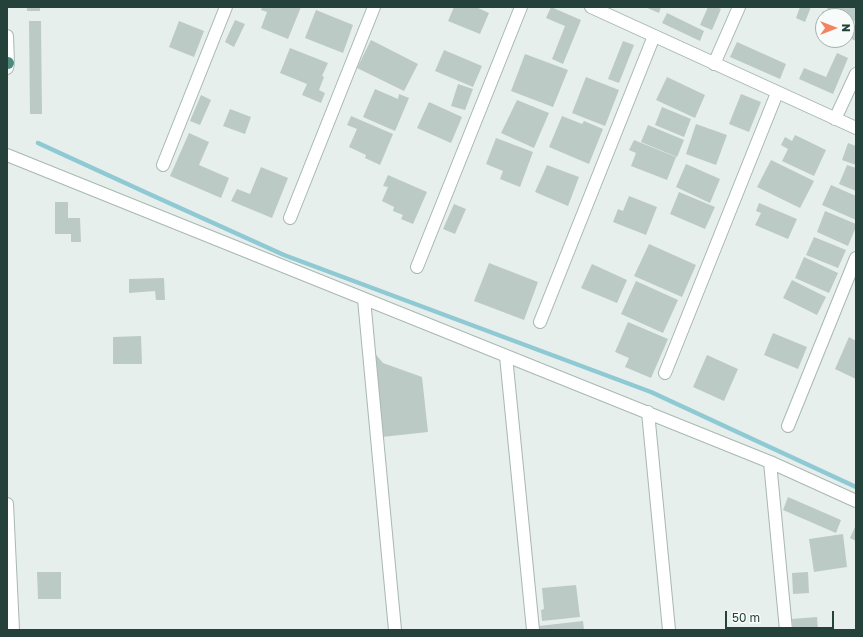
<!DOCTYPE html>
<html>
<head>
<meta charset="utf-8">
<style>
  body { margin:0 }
  #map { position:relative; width:863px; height:637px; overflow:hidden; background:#e6efeb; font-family:"Golos Text",sans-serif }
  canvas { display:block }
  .frame { position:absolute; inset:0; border:8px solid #24423a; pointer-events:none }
  .north { position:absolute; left:815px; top:8px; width:40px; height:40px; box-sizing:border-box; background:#f7fbf9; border:1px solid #a3b1ad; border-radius:50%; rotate:90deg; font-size:11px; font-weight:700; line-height:16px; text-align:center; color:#24423a }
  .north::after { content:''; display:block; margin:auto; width:14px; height:18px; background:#f4845f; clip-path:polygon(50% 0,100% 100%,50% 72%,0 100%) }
  .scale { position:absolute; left:725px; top:611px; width:109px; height:18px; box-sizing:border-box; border:2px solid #24423a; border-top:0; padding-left:5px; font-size:12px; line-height:14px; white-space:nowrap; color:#24423a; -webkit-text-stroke:3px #f7fbf9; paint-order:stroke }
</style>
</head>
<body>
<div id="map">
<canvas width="863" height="637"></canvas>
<div class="frame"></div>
<div class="north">N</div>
<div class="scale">50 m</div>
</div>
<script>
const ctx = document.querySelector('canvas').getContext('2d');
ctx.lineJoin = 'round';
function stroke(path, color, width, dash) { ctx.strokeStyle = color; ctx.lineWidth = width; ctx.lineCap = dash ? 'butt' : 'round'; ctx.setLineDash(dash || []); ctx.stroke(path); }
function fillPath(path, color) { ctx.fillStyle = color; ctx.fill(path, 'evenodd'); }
const stream = new Path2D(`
  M38,143l109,50 137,62 367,137 205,95`);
const building = new Path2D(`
  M27,7h13v4h-13z
  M262,7h39l-13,32 -27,-11 6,-16 -6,-2z
  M454,7h22l13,6 -9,21 -32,-13z
  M551,7l30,13 -18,44 -11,-5 13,-33 -19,-8z
  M645,7h16l-2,6z
  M708,7h9l4,2 -9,21 -12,-5z
  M800,7h11l-6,15 -9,-4z
  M824,7h32v15l-9,-5v-1h-3z
  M316,10l37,15 -10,28 -38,-15z
  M823,11l11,5h-11v10l-6,-3z
  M667,13l37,18 -4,10 -38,-18z
  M235,20l10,4 -11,23 -9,-5z
  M29,21h12l1,93h-12z
  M179,21l25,10 -10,26 -25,-10z
  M847,22l9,4v15l-9,-4z
  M371,40l47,24 -14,27 -47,-23z
  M623,41l11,4 -15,38 -11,-4z
  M737,42l49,22 -6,15 -50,-22z
  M290,48l38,15 -6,13 2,1 -5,13 6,3 -4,10 -19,-8 5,-11 -27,-11z
  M444,50l38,16 -9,21 -38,-16z
  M837,53l11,5 -15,36 -34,-15 5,-11 22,9z
  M525,54l43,16 -15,37 -42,-16z
  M586,77l33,13 -14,36 -33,-13z
  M667,77l38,18 -10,23 -39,-18z
  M458,84l15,5 -8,21 -14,-4z
  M375,89l23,10 1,-5 10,4 -14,33 -32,-14z
  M741,94l20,8 -12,30 -20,-8z
  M201,95l10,5 -11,25 -10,-4z
  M517,100l32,13 -15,35 -33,-15z
  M429,102l33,15 -11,26 -34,-15z
  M662,107l29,12 -7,18 -29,-12z
  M230,109l21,8 -6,17 -22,-8z
  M351,116l42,18 -13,31 -15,-7 1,-3 -17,-8 8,-18 -10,-4z
  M562,116l20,8 2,-3 19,8 -14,35 -40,-17z
  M696,124l31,11 -11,30 -30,-11z
  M648,125l36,15 -7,17 -36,-15z
  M189,133l20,9 -10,23 30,13 -8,20 -51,-22z
  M795,135l31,15 -12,26 -32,-15 6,-12 -7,-4 4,-8 7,4z
  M496,138l37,14 -13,35 -20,-8 3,-8 -17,-7z
  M634,140l42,17 -9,23 -36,-14 5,-13 -7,-3z
  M848,143l8,3v19l-14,-5z
  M771,160l43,21 -14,27 -43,-21z
  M686,164l34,15 -10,24 -34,-16z
  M547,165l32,12 -11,29 -33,-14z
  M847,165l9,3v23l-17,-7z
  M261,167l27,11 -16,40 -41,-17 6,-12 13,5z
  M388,175l39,17 -14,32 -12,-5 2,-4 -10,-4 1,-4 -12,-6 6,-14 -5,-1z
  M831,185l25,11v24l-34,-15z
  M679,192l36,15 -10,22 -35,-15z
  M629,196l28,11 -11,28 -33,-13 5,-13 5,2z
  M55,202h13v16h12l1,24h-10v-8h-16z
  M759,203l38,16 -9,20 -33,-14 6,-12 -5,-2z
  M454,204l12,5 -11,25 -12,-5z
  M825,211l31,13v3l-8,19 -31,-14z
  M814,237l32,13 -8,18 -32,-13z
  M649,244l47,21 -14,32 -48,-21z
  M804,257l34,16 -9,20 -34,-15z
  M489,263l49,19 -14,38 -50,-19z
  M592,264l35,16 -10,23 -36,-15z
  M164,278l1,22h-9l-1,-9 -26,2v-14z
  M792,280l34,17 -9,18 -34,-17z
  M636,281l42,19 -15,33 -42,-19z
  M628,322l40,17 -17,39 -26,-11 4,-9 -14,-6z
  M773,333l34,14 -9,22 -34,-14z
  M141,336l1,28h-29v-27z
  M849,337l7,4v38l-21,-10z
  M373,351l10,12 39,14 6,55 -46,5z
  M707,355l31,14 -14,32 -31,-14z
  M788,497l53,23 -5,13 -53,-23z
  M855,527h1v14l-6,-3z
  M843,534l4,33 -33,5 -5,-33z
  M37,572h24v27h-23z
  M808,572l1,21 -16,1 -1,-21z
  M576,585l4,32 -38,4 -1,-11 3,-1 -2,-21z
  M817,617l1,13h-25l-1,-11z
  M583,621l1,9h-44l-1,-4z`);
const minor = new Path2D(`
  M591,7l265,121
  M7,36l1,27 -1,5
  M714,64l25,-57
  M835,119l21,-45
  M7,155l763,307 86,39
  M163,165l63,-158
  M290,218l84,-211
  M417,267l104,-260
  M364,299l31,331
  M540,322l114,-286
  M506,356l27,274
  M665,373l112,-280
  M648,412l21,218
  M788,426l68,-168
  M770,462l16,168
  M7,504l6,126`);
const trunk = new Path2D(`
  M7,63h1`);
stroke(stream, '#8ec9d4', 4.5);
fillPath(building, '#bbcac4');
stroke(minor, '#a8b8b2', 14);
stroke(trunk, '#c2cac8', 14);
stroke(minor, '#fff', 12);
stroke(trunk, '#4c8a7c', 12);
</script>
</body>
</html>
